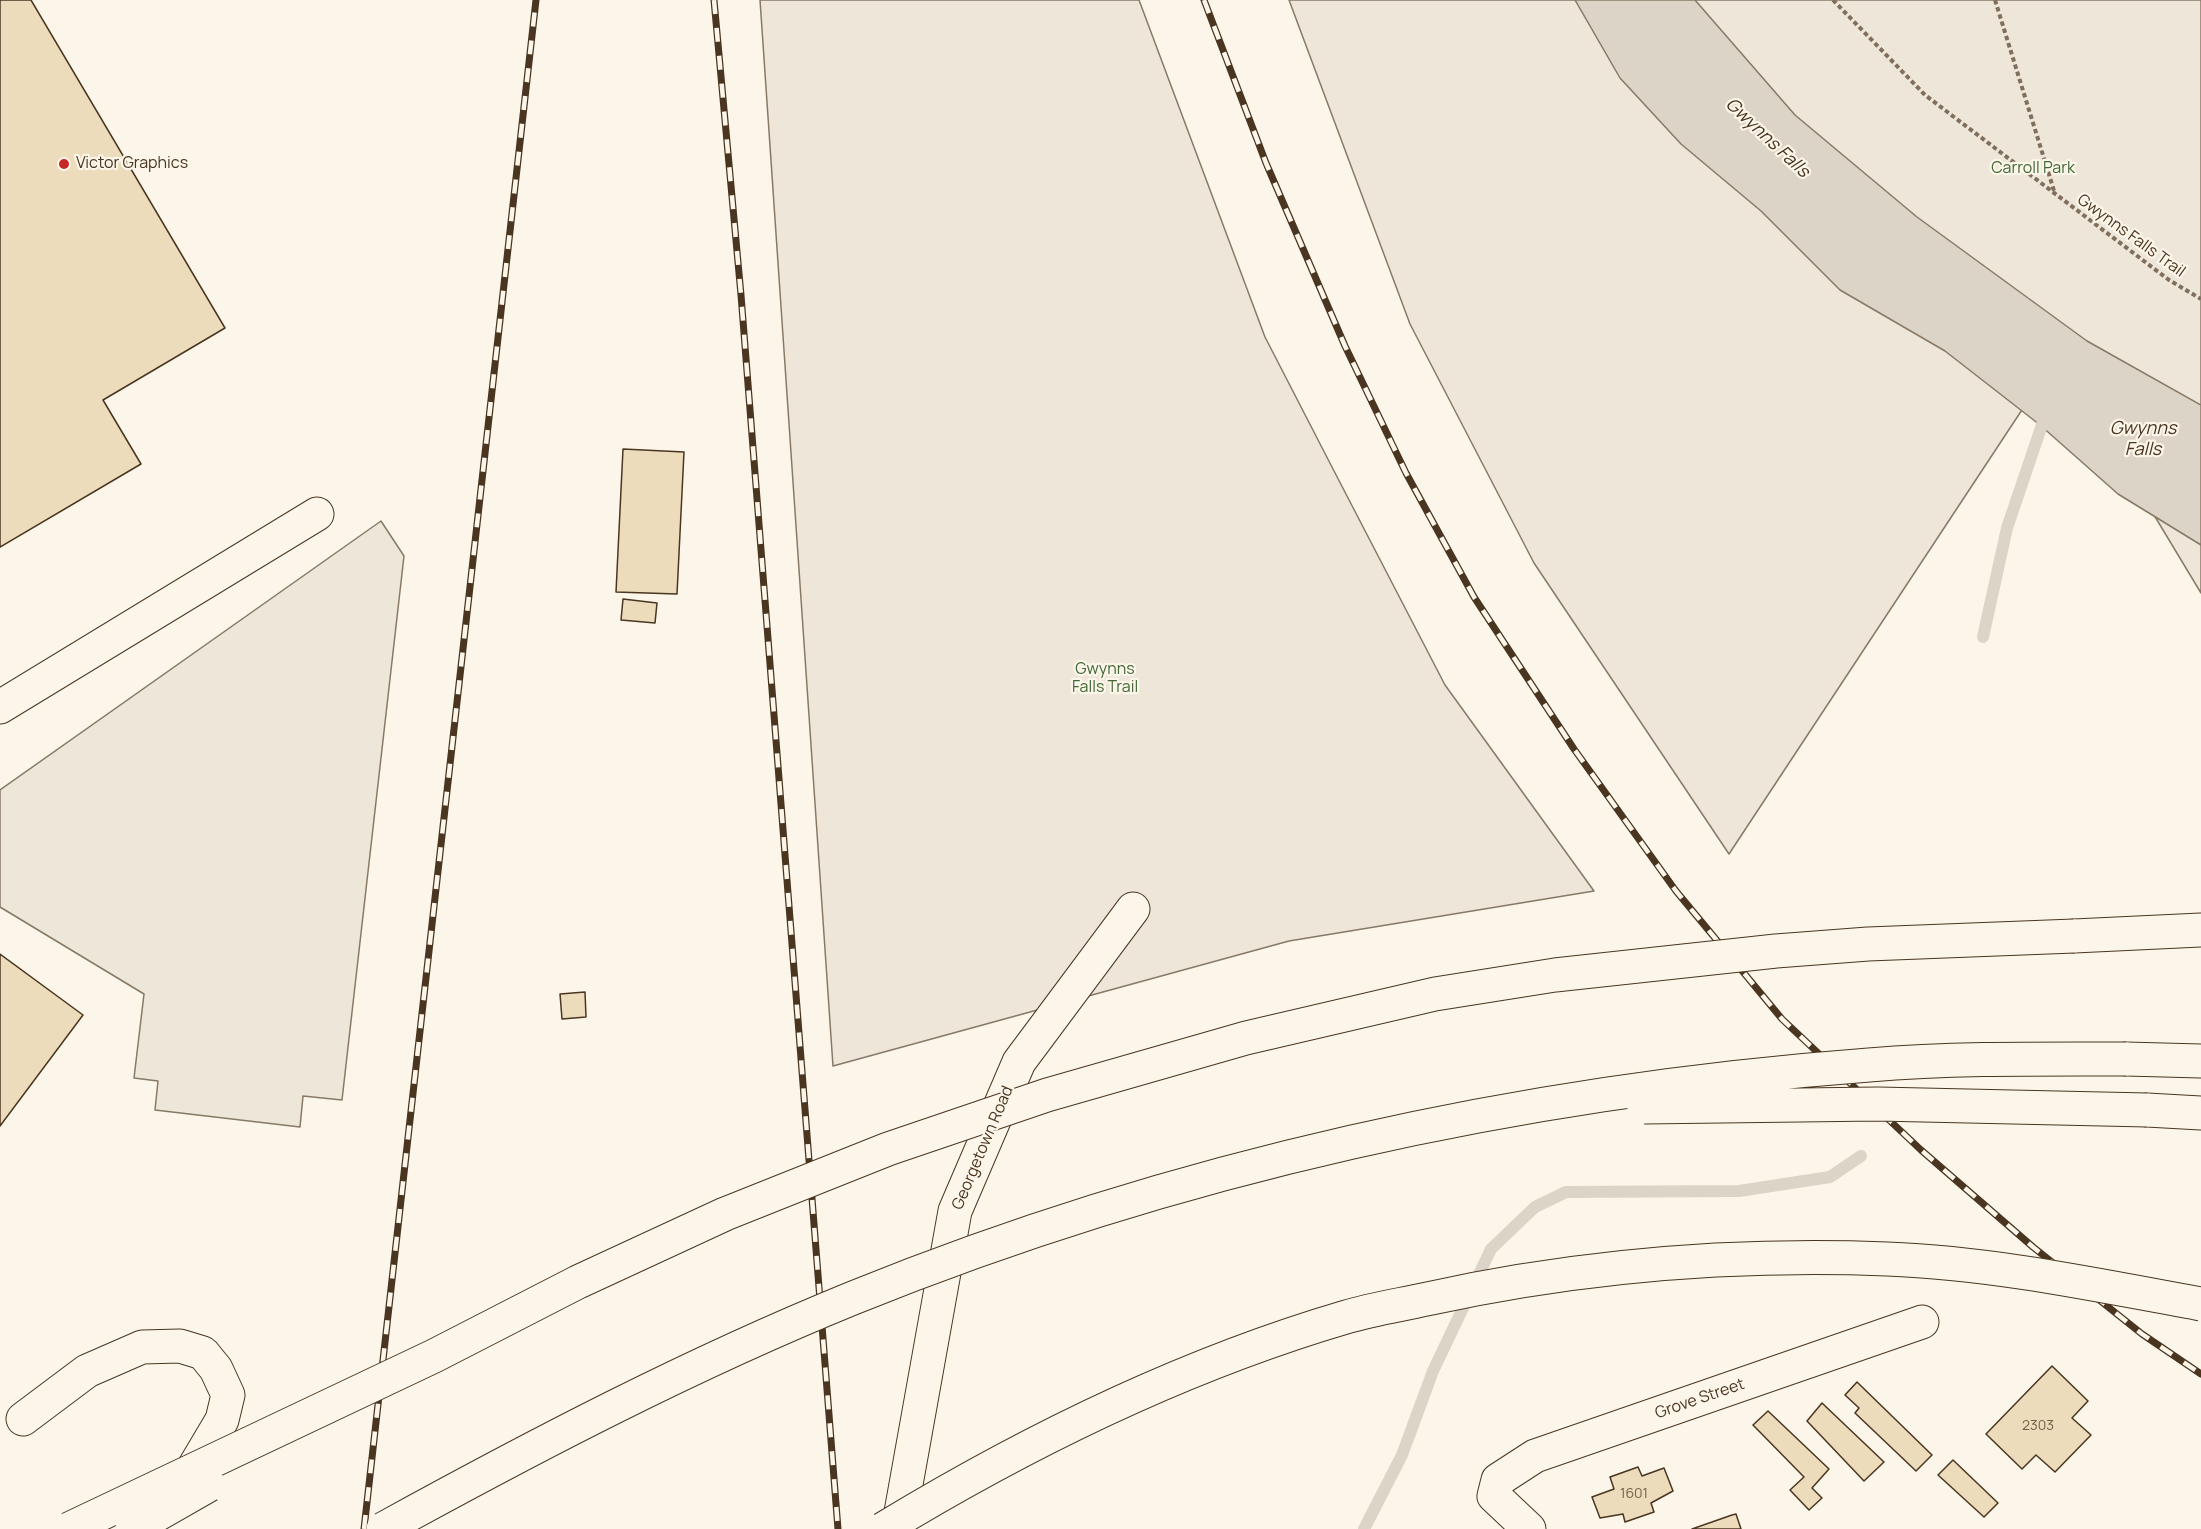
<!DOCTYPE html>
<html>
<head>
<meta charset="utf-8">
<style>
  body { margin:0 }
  canvas { display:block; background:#fbf6e9 }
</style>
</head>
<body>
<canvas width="2201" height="1529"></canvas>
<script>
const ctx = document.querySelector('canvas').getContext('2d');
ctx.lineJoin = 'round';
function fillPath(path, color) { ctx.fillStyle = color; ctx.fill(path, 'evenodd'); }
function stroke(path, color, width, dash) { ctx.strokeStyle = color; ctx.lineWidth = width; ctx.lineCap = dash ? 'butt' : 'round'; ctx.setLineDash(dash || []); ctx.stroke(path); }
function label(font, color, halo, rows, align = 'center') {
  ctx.font = font + ' Manrope,sans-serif'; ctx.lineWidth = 4.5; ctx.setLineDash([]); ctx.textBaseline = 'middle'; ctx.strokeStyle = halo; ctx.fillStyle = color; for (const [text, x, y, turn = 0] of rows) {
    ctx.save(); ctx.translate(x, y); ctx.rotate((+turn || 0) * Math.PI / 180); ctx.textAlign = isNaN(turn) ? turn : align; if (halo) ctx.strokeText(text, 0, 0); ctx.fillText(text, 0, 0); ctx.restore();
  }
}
const green = new Path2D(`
  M760,0h379l126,337 68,132 112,216 149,206 -305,50 -456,125z
  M1289,0h912v593l-97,-161 -61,-54 -314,476 -195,-291 -124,-239z`);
const parking = new Path2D(`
  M381,521l23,35 -62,544 -39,-4 -3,31 -145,-17 3,-29 -24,-3 10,-84 -144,-87v-117z`);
const water = new Path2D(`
  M1575,0h120l100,115 122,102 170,124 114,64v140l-83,-51 -78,-69 -95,-74 -105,-61 -79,-79 -80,-67 -61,-66z`);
const stream = new Path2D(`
  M1983,637l24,-109 39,-115
  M1364,1529l38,-74 31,-84 58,-122 44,-42 31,-15 173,-1 91,-14 31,-21`);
const building = new Path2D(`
  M0,0h31l194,328 -122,72 38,64 -141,83z
  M623,449l61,3 -7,142 -61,-2z
  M623,599l34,4 -2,20 -34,-3z
  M0,954l83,61 -83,111z
  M585,992l1,25 -24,2 -2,-25z
  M2052,1366l36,35 -16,17 19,17 -36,37 -19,-17 -14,14 -36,-35z
  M1857,1382l75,73 -16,16 -61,-58 4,-5 -14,-13z
  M1822,1403l62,59 -20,19 -57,-60z
  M1768,1411l61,58 -17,19 10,10 -13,12 -19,-20 14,-13 -51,-52z
  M1953,1460l45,43 -14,14 -46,-42z
  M1638,1467l4,9 22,-8 9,23 -22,12 3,9 -29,10 -2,-8 -23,4 -8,-21 22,-8 -4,-12z
  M1736,1514l5,15h-49l40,-14z`);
const path = new Path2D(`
  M1833,0l92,95 244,185 32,19
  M1995,0l60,194`);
const minor = new Path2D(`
  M0,707l317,-193
  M23,1419l64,-48 55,-24 38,-1 23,7 13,16 12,26 -6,25 -38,64
  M898,1529l57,-318 64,-149 114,-153
  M1529,1529l-35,-33 4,-16 37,-24 387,-134`);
const highway = new Path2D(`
  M2074,936l127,-6
  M2126,1059l75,2
  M2147,1110l54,3`);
const rail = new Path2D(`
  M714,0l27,295 97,1234
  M1204,0l62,163 79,183 61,127 68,124 100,152 102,142 106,128 139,131 112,97 109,87 59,40
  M364,1529l172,-1529`);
const highwayBridge = new Path2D(`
  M1644,1107l234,-3 269,6
  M69,1529l365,-173 144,-74 147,-68 163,-65 159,-54 199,-57 189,-44 120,-19 221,-24 92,-7 206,-8
  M132,1529l77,-44
  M383,1529c153,-84 308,-165 470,-231 323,-131 668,-207 1016,-233 85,-7 171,-6 257,-6
  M883,1529c145,-88 300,-164 463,-212 27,-8 54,-12 81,-18 151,-33 305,-46 460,-40 106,4 210,26 314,45`);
const markers = [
  [64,164,6,"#c62828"]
];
const numberNames = [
  ["2303",2038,1426],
  ["1601",1634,1494]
];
const poiNames = [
  ["Victor Graphics",76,164]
];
const parkNames = [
  ["Carroll Park",2033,169],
  ["Gwynns",1105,670],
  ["Falls Trail",1105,688]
];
const streetNames = [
  ["Gwynns Falls Trail",2131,236,36],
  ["Georgetown Road",983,1148,-67],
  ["Grove Street",1700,1399,-19]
];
const waterNames = [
  ["Gwynns Falls",1767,138,43],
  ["Gwynns",2143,429],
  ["Falls",2143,450]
];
fillPath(green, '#ede6d9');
stroke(green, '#887966', 1.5);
fillPath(parking, '#ede7d9');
stroke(parking, '#887966', 1.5);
fillPath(water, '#dcd4c6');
stroke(water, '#887966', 1.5);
stroke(stream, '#dcd4c6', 12);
fillPath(building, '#ecdcbc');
stroke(building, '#4a3520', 1.5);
stroke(minor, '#4a3520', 35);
stroke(highway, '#4a3520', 35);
stroke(path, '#7f6f5c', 4, [4.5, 3]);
stroke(minor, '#fbf6e9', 33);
stroke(highway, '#fbf6e9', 33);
stroke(rail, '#4a3520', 7);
stroke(rail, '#fbf6e9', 4.5, [14]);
stroke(highwayBridge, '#4a3520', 35, []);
stroke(highwayBridge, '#fbf6e9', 33);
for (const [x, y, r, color] of markers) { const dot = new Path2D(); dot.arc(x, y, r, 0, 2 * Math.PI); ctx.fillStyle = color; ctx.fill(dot); stroke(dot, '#fbf6e9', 2); }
label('14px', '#725f47', null, numberNames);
label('16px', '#4a3520', '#fbf6e9', poiNames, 'left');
label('16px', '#436837', '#fbf6e9', parkNames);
label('16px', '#4a3520', '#fbf6e9', streetNames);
label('italic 18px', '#4a3520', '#fbf6e9', waterNames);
</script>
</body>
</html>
